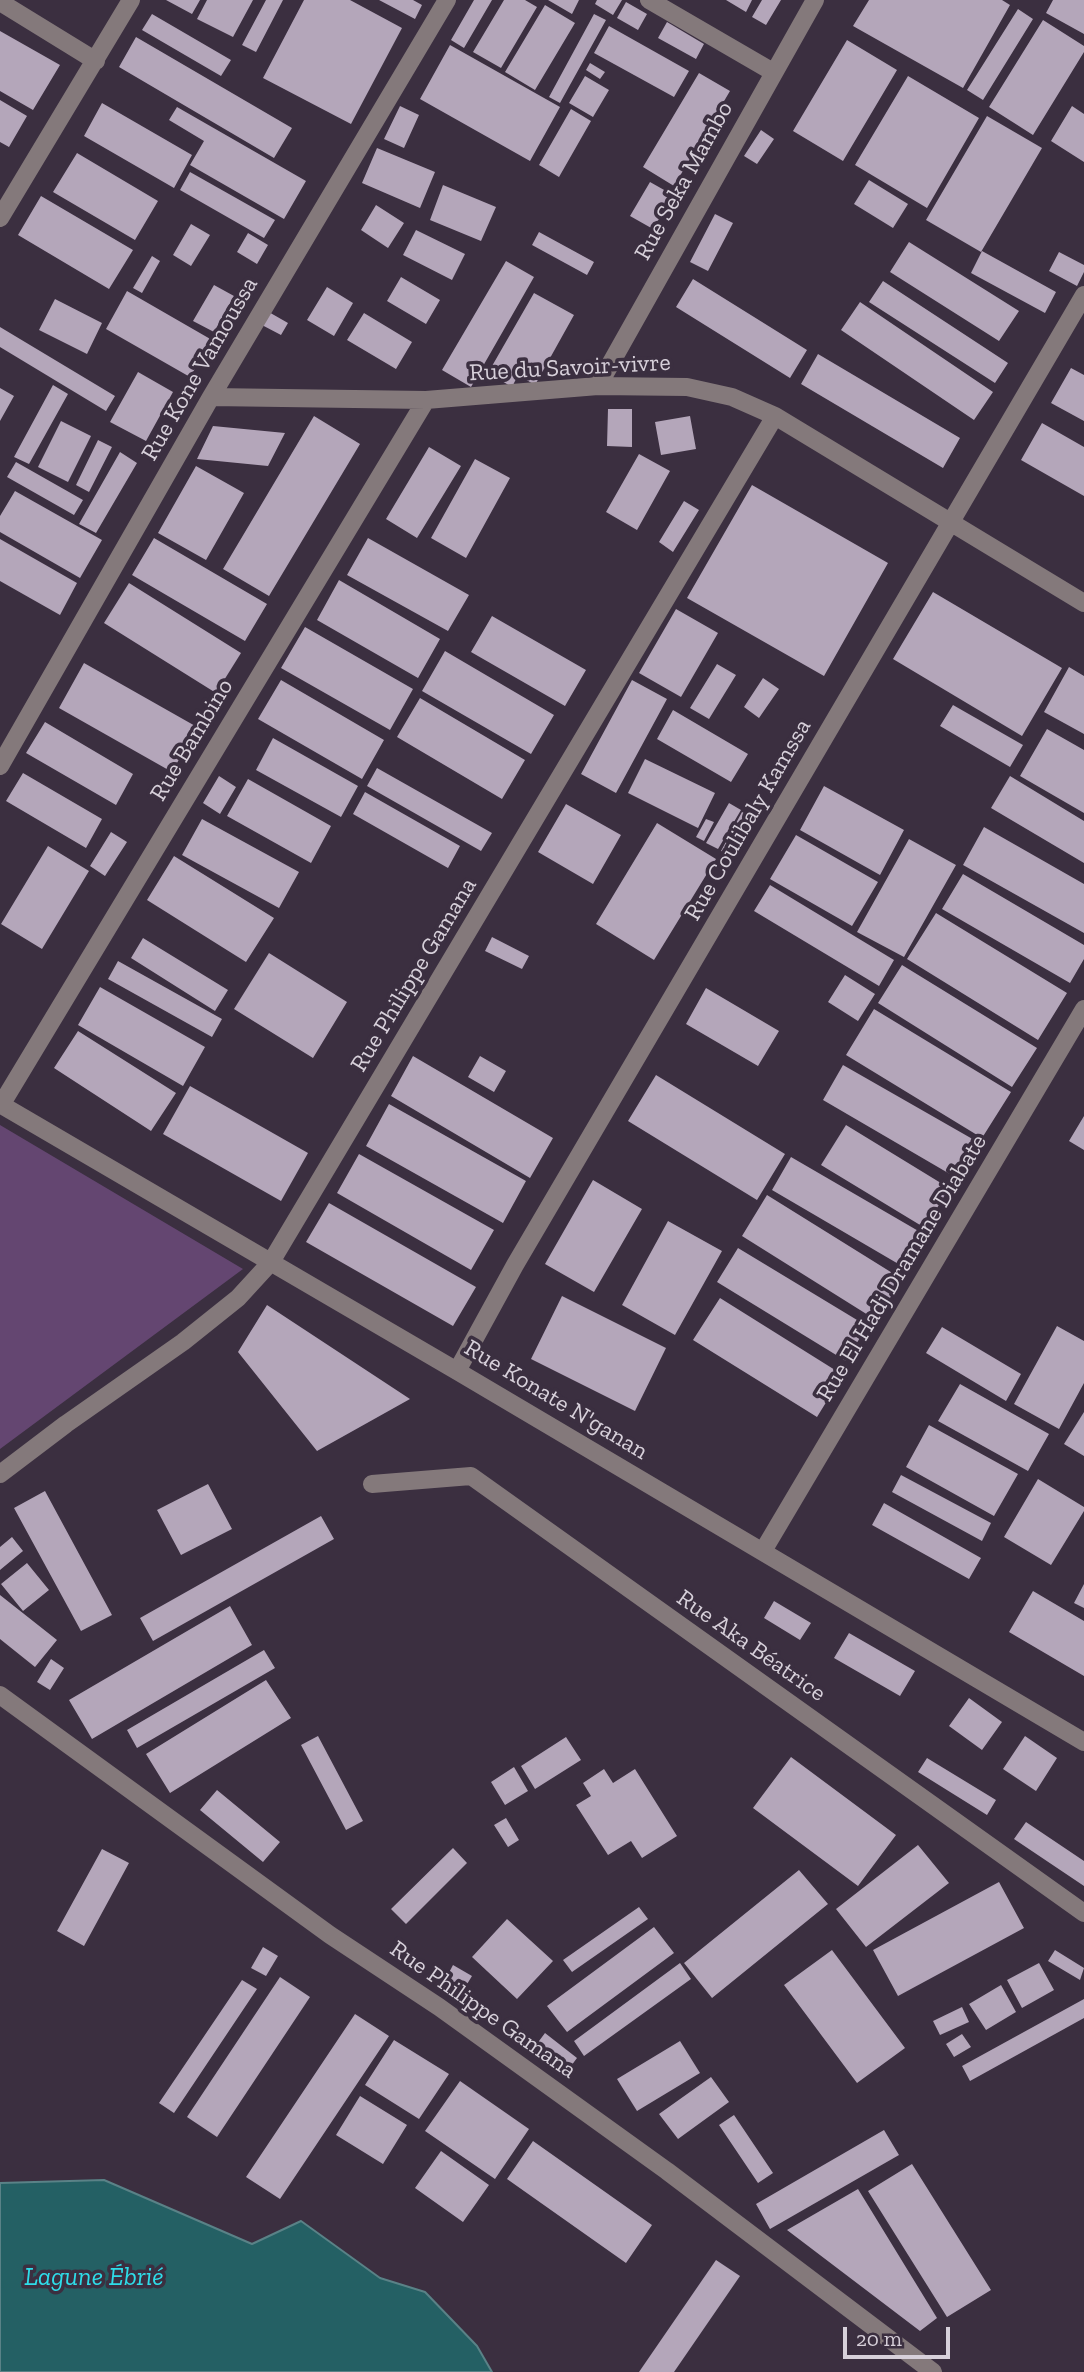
<!DOCTYPE html>
<html>
<head>
<meta charset="utf-8">
<style>
  body { margin:0 }
  #map { position:relative; width:1084px; height:2372px; overflow:hidden; background:#3b2f40; font-family:"Zilla Slab",serif }
  canvas { display:block }
  .scale { position:absolute; left:843px; top:2327px; width:107px; height:32px; box-sizing:border-box; border:4px solid #d7d0da; border-top:0; padding-left:9px; font-size:21px; line-height:24px; white-space:nowrap; color:#d7d0da; -webkit-text-stroke:5px #3b2f40; paint-order:stroke }
</style>
</head>
<body>
<div id="map">
<canvas width="1084" height="2372"></canvas>
<div class="scale">20 m</div>
</div>
<script>
const ctx = document.querySelector('canvas').getContext('2d');
ctx.lineJoin = 'round';
function fillPath(path, color) { ctx.fillStyle = color; ctx.fill(path, 'evenodd'); }
function stroke(path, color, width, dash) { ctx.strokeStyle = color; ctx.lineWidth = width; ctx.lineCap = dash ? 'butt' : 'round'; ctx.setLineDash(dash || []); ctx.stroke(path); }
function label(font, color, halo, rows, align = 'center') {
  ctx.font = font + ' "Zilla Slab",serif'; ctx.lineWidth = 7; ctx.setLineDash([]); ctx.textBaseline = 'middle'; ctx.strokeStyle = halo; ctx.fillStyle = color; for (const [text, x, y, turn = 0] of rows) {
    ctx.save(); ctx.translate(x, y); ctx.rotate((+turn || 0) * Math.PI / 180); ctx.textAlign = isNaN(turn) ? turn : align; if (halo) ctx.strokeText(text, 0, 0); ctx.fillText(text, 0, 0); ctx.restore();
  }
}
const green = new Path2D(`
  M0,1125l243,144 -243,180z`);
const water = new Path2D(`
  M104,2180l148,64 49,-23 79,57 45,14 52,54 15,26h-492v-189z`);
const building = new Path2D(`
  M166,0h34l-8,14z
  M207,0h46l-20,37 -36,-18z
  M266,0h17l-27,52 -14,-7z
  M304,0h46l52,28 -51,96 -88,-46z
  M379,0h34l9,5 -7,14z
  M474,0h18l-28,48 -13,-8z
  M504,0h21l12,7 -36,61 -28,-16z
  M548,0h31l-7,14z
  M597,0h25l-9,15 -18,-11z
  M726,0h26l-6,12z
  M762,0h19l-15,25 -14,-8z
  M869,0h133l8,5 -47,83 -110,-62z
  M1053,0h31v34l-38,-21z
  M626,2l21,12 -9,16 -21,-12z
  M545,5l30,18 -40,67 -30,-18z
  M1018,9l15,10 -50,81 -16,-10z
  M152,14l79,46 -10,16 -79,-46z
  M594,14l12,6 -46,83 -11,-6z
  M1043,20l41,26v6l-51,83 -44,-28z
  M667,22l37,22 -8,15 -38,-21z
  M609,26l80,45 -15,26 -80,-44z
  M0,31l60,34 -27,45 -33,-19z
  M136,37l156,91 -18,30 -155,-91z
  M847,40l50,30 -54,91 -50,-30z
  M450,45l110,62 -30,54 -110,-62z
  M590,63l15,9 -5,7 -14,-9z
  M699,73l31,18 -56,95 -31,-19z
  M585,76l24,14 -16,27 -24,-14z
  M908,76l71,42 -52,90 -72,-43z
  M0,100l27,16 -18,31 -9,-5z
  M102,103l90,52 -18,33 -90,-52z
  M400,106l19,9 -15,33 -20,-9z
  M1072,106l12,8v48l-33,-21z
  M177,107l129,74 -22,38 -94,-54 14,-24 -35,-21z
  M571,109l20,12 -32,56 -20,-12z
  M987,116l55,32 -61,104 -55,-32z
  M761,130l13,9 -17,25 -13,-8z
  M377,148l58,24 -15,36 -58,-25z
  M77,153l81,48 -23,39 -82,-48z
  M190,172l85,48 -11,18 -84,-48z
  M869,180l39,24 -15,24 -39,-24z
  M650,182l23,13 -20,34 -23,-13z
  M443,185l53,22 -15,34 -51,-21z
  M41,196l92,54 -24,39 -91,-54z
  M376,205l28,18 -16,25 -27,-18z
  M715,214l18,9 -25,48 -18,-9z
  M191,224l19,11 -19,31 -18,-11z
  M416,230l49,24 -13,26 -49,-25z
  M539,232l55,30 -7,13 -55,-30z
  M248,233l20,12 -11,19 -20,-12z
  M909,242l110,69 -20,30 -109,-69z
  M982,251l74,41 -11,21 -74,-40z
  M1059,252l25,13v7l-7,14 -28,-15z
  M152,256l8,5 -18,32 -9,-5z
  M506,261l28,16 -63,110 -29,-17z
  M401,277l39,23 -14,24 -39,-23z
  M693,279l114,71 -17,28 -114,-71z
  M883,281l125,82 -13,20 -126,-81z
  M214,285l20,11 -20,36 -21,-11z
  M327,287l26,16 -19,33 -27,-16z
  M127,291l85,49 -22,37 -84,-48z
  M534,293l40,22 -39,70 -17,-10 -6,12 -24,-14z
  M55,299l47,24 -15,31 -48,-24z
  M860,302l133,90 -19,28 -133,-90z
  M267,311l21,12 -7,12 -21,-11z
  M364,313l48,29 -16,27 -49,-29z
  M0,327l115,69 -9,15 -106,-64z
  M818,354l142,84 -17,30 -142,-84z
  M1071,368l13,7v46l-33,-18z
  M138,372l35,20 -27,49 -36,-19z
  M53,385l15,9 -39,70 -15,-7z
  M0,388l14,8 -14,25z
  M608,409h24v38l-25,-1z
  M314,416l46,28 -91,152 -46,-27z
  M690,416l6,33 -35,6 -6,-33z
  M61,421l30,15 -23,46 -30,-15z
  M1042,423l42,24v49l-63,-36z
  M213,426l72,7 -17,33 -71,-7z
  M98,440l14,7 -23,45 -13,-7z
  M429,447l32,19 -44,72 -31,-19z
  M120,452l17,11 -41,70 -17,-9z
  M639,454l31,17 -33,59 -31,-18z
  M475,459l35,19 -44,80 -35,-20z
  M16,462l67,38 -9,15 -67,-38z
  M196,466l48,27 -38,67 -48,-27z
  M752,485l136,78 -64,113 -137,-78z
  M15,491l87,49 -22,38 -80,-46v-16z
  M684,501l15,9 -26,42 -14,-10z
  M154,538l113,66 -22,37 -113,-66z
  M368,538l101,57 -21,36 -101,-56z
  M0,539l77,44 -17,32 -60,-34z
  M339,580l101,59 -22,39 -101,-58z
  M129,583l112,70 -25,40 -112,-70z
  M933,592l129,76 -40,68 -129,-77z
  M676,609l42,24 -37,64 -42,-24z
  M492,616l94,54 -21,36 -94,-54z
  M305,627l108,62 -23,41 -109,-62z
  M445,651l109,64 -23,39 -109,-63z
  M84,663l113,64 -25,45 -113,-64z
  M717,664l19,11 -27,44 -19,-11z
  M1069,667l15,9v58l-40,-22z
  M763,678l16,11 -20,29 -15,-11z
  M281,680l103,60 -22,39 -104,-60z
  M632,680l35,19 -51,94 -35,-19z
  M420,698l105,62 -23,39 -105,-62z
  M953,705l70,40 -13,22 -70,-41z
  M673,710l75,44 -17,28 -74,-43z
  M45,722l88,52 -17,31 -90,-52z
  M1047,729l37,21v63l-64,-37z
  M273,738l85,48 -17,31 -85,-47z
  M645,759l70,34 -17,35 -70,-35z
  M377,768l115,65 -11,18 -114,-65z
  M23,773l79,46 -16,29 -80,-47z
  M219,776l17,11 -16,27 -17,-11z
  M1010,776l74,45v42l-93,-55z
  M248,779l83,47 -20,37 -84,-47z
  M824,786l80,44 -24,45 -80,-45z
  M365,792l95,54 -12,22 -95,-54z
  M729,803l12,7 -23,39 -12,-6z
  M566,804l55,31 -28,49 -55,-32z
  M742,812l10,5 -22,38 -9,-4z
  M202,819l97,53 -20,36 -97,-53z
  M706,819l8,3 -10,19 -8,-4z
  M657,823l59,36 -62,101 -58,-36z
  M984,827l100,57v49l-121,-68z
  M111,832l16,10 -22,34 -15,-10z
  M796,835l82,47 -26,44 -82,-47z
  M909,839l47,26 -52,92 -47,-25z
  M48,846l41,25 -47,78 -41,-25z
  M174,856l100,62 -28,44 -99,-62z
  M963,874l121,71v14l-14,24 -128,-74z
  M770,885l124,75 -15,26 -125,-75z
  M936,913l131,80 -29,47 -131,-81z
  M492,937l37,19 -7,13 -37,-18z
  M143,938l85,52 -13,21 -84,-53z
  M269,953l78,49 -34,56 -79,-49z
  M118,961l104,58 -10,18 -104,-58z
  M902,965l135,83 -25,39 -134,-84z
  M845,975l30,19 -17,27 -30,-19z
  M100,987l105,60 -22,39 -105,-61z
  M706,988l73,43 -21,35 -72,-42z
  M874,1009l137,83 -29,46 -136,-83z
  M78,1031l98,62 -25,38 -97,-63z
  M413,1056l140,82 -23,40 -139,-82z
  M480,1056l26,15 -12,21 -26,-15z
  M843,1065l133,76 -21,36 -132,-77z
  M656,1075l129,79 -28,46 -129,-79z
  M190,1086l118,67 -27,48 -118,-67z
  M389,1104l137,77 -23,42 -137,-77z
  M1084,1116v34l-15,-9z
  M846,1125l103,63 -24,40 -104,-63z
  M359,1154l135,76 -23,40 -134,-77z
  M791,1157l136,79 -20,33 -135,-79z
  M593,1180l49,29 -48,83 -49,-28z
  M767,1195l135,84 -26,41 -134,-84z
  M329,1203l147,84 -23,39 -147,-84z
  M668,1221l54,30 -47,84 -53,-30z
  M738,1248l129,78 -21,35 -129,-79z
  M562,1296l104,52 -31,63 -104,-52z
  M720,1298l123,77 -26,42 -124,-77z
  M267,1305l143,94 -93,52 -79,-99z
  M1057,1326l27,15v42l-25,46 -45,-25z
  M942,1327l79,47 -15,27 -80,-48z
  M960,1384l89,50 -21,37 -90,-50z
  M1084,1412v44l-20,-12z
  M929,1425l89,49 -24,42 -88,-49z
  M901,1475l90,48 -9,18 -90,-49z
  M1038,1479l46,28v4l-33,54 -47,-28z
  M208,1484l24,45 -51,26 -24,-45z
  M45,1491l67,124 -31,16 -67,-123z
  M884,1503l97,55 -12,21 -97,-54z
  M321,1516l13,23 -181,102 -13,-23z
  M12,1537l11,14 -23,19v-23z
  M27,1563l22,27 -26,21 -22,-27z
  M1084,1584v24l-10,-5z
  M1033,1591l51,30v55l-75,-44z
  M0,1595l57,45 -22,27 -35,-28z
  M774,1601l37,22 -11,17 -36,-22z
  M230,1606l22,39 -160,94 -23,-39z
  M849,1633l66,38 -15,25 -66,-38z
  M264,1650l11,18 -138,80 -10,-18z
  M51,1659l13,9 -14,22 -13,-8z
  M266,1680l25,38 -121,75 -24,-39z
  M969,1698l33,24 -20,28 -33,-24z
  M318,1736l45,85 -17,9 -45,-85z
  M1025,1736l32,22 -21,33 -33,-22z
  M566,1737l15,23 -46,29 -14,-23z
  M791,1757l105,78 -38,51 -105,-78z
  M927,1758l69,42 -9,15 -69,-43z
  M514,1767l14,24 -23,14 -14,-23z
  M604,1769l9,14 22,-14 42,67 -35,22 -11,-17 -23,14 -32,-50 15,-9 -8,-13z
  M217,1790l63,52 -17,20 -63,-52z
  M506,1818l13,22 -11,7 -14,-22z
  M1026,1822l58,39v25l-70,-47z
  M918,1845l31,38 -83,64 -30,-38z
  M453,1848l14,15 -61,61 -15,-15z
  M102,1849l27,14 -45,83 -27,-15z
  M799,1870l29,34 -116,94 -28,-35z
  M999,1882l25,46 -126,68 -25,-46z
  M639,1907l9,12 -76,53 -9,-12z
  M507,1919l46,42 -36,38 -45,-42z
  M654,1927l20,26 -107,79 -20,-26z
  M263,1947l15,9 -12,20 -15,-8z
  M832,1950l73,98 -48,35 -73,-98z
  M1055,1950l29,18 -4,12 -32,-19z
  M680,1963l11,16 -107,77 -10,-15z
  M1039,1963l15,27 -32,18 -15,-28z
  M453,1965l19,11 -11,18 -18,-10z
  M280,1977l30,20 -93,140 -30,-20z
  M242,1980l15,9 -83,124 -15,-10z
  M1001,1985l15,27 -30,18 -17,-26z
  M1084,1999v19l-114,63 -8,-15z
  M962,2007l7,15 -29,13 -7,-14z
  M355,2014l34,22 -109,163 -34,-22z
  M545,2033l32,25 -9,12 -32,-25z
  M962,2034l9,13 -17,10 -8,-13z
  M394,2040l55,34 -30,45 -54,-34z
  M680,2041l20,32 -63,38 -20,-32z
  M711,2077l18,25 -51,37 -19,-25z
  M460,2081l69,48 -34,50 -70,-48z
  M360,2096l47,29 -24,39 -47,-29z
  M734,2115l39,58 -15,10 -39,-58z
  M884,2130l15,25 -129,74 -14,-25z
  M533,2141l119,84 -26,38 -119,-84z
  M441,2151l48,34 -26,37 -48,-34z
  M912,2164l79,126 -44,27 -79,-126z
  M858,2189l79,129 -17,13 -133,-101z
  M716,2260l24,16 -66,96h-35z`);
const minor = new Path2D(`
  M649,0l124,72
  M0,2l96,59
  M0,218l131,-218
  M598,386l217,-386
  M211,397l215,3 172,-14 89,1 45,10 43,19 309,187
  M0,766l211,-369 236,-397
  M0,1104l457,267 627,371
  M1,1105l425,-705
  M457,1371l58,-106 569,-970
  M0,1474l66,-50 117,-82 55,-44 33,-36 504,-846
  M372,1484l99,-8 613,437
  M763,1551l321,-542
  M0,1695l330,240 109,72 228,164 266,201`);
const streetNames = [
  ["Rue Seka Mambo",684,181,-61],
  ["Rue du Savoir-vivre",570,368,-3],
  ["Rue Kone Vamoussa",200,369,-60],
  ["Rue Bambino",192,740,-59],
  ["Rue Coulibaly Kamssa",748,820,-60],
  ["Rue Philippe Gamana",414,975,-59],
  ["Rue El Hadj Dramane Diabate",902,1268,-59],
  ["Rue Konate N'ganan",556,1400,31],
  ["Rue Aka Béatrice",751,1646,35],
  ["Rue Philippe Gamana",483,2010,35]
];
const waterNames = [
  ["Lagune Ébrié",94,2278]
];
fillPath(green, '#644671');
fillPath(water, '#246064');
stroke(water, '#5a8287', 2);
fillPath(building, '#b4a6ba');
stroke(minor, '#84797b', 18);
label('24px', '#d7d0da', '#3b2f40', streetNames);
label('italic 26px', '#2edde9', '#3b2f40', waterNames);
</script>
</body>
</html>
